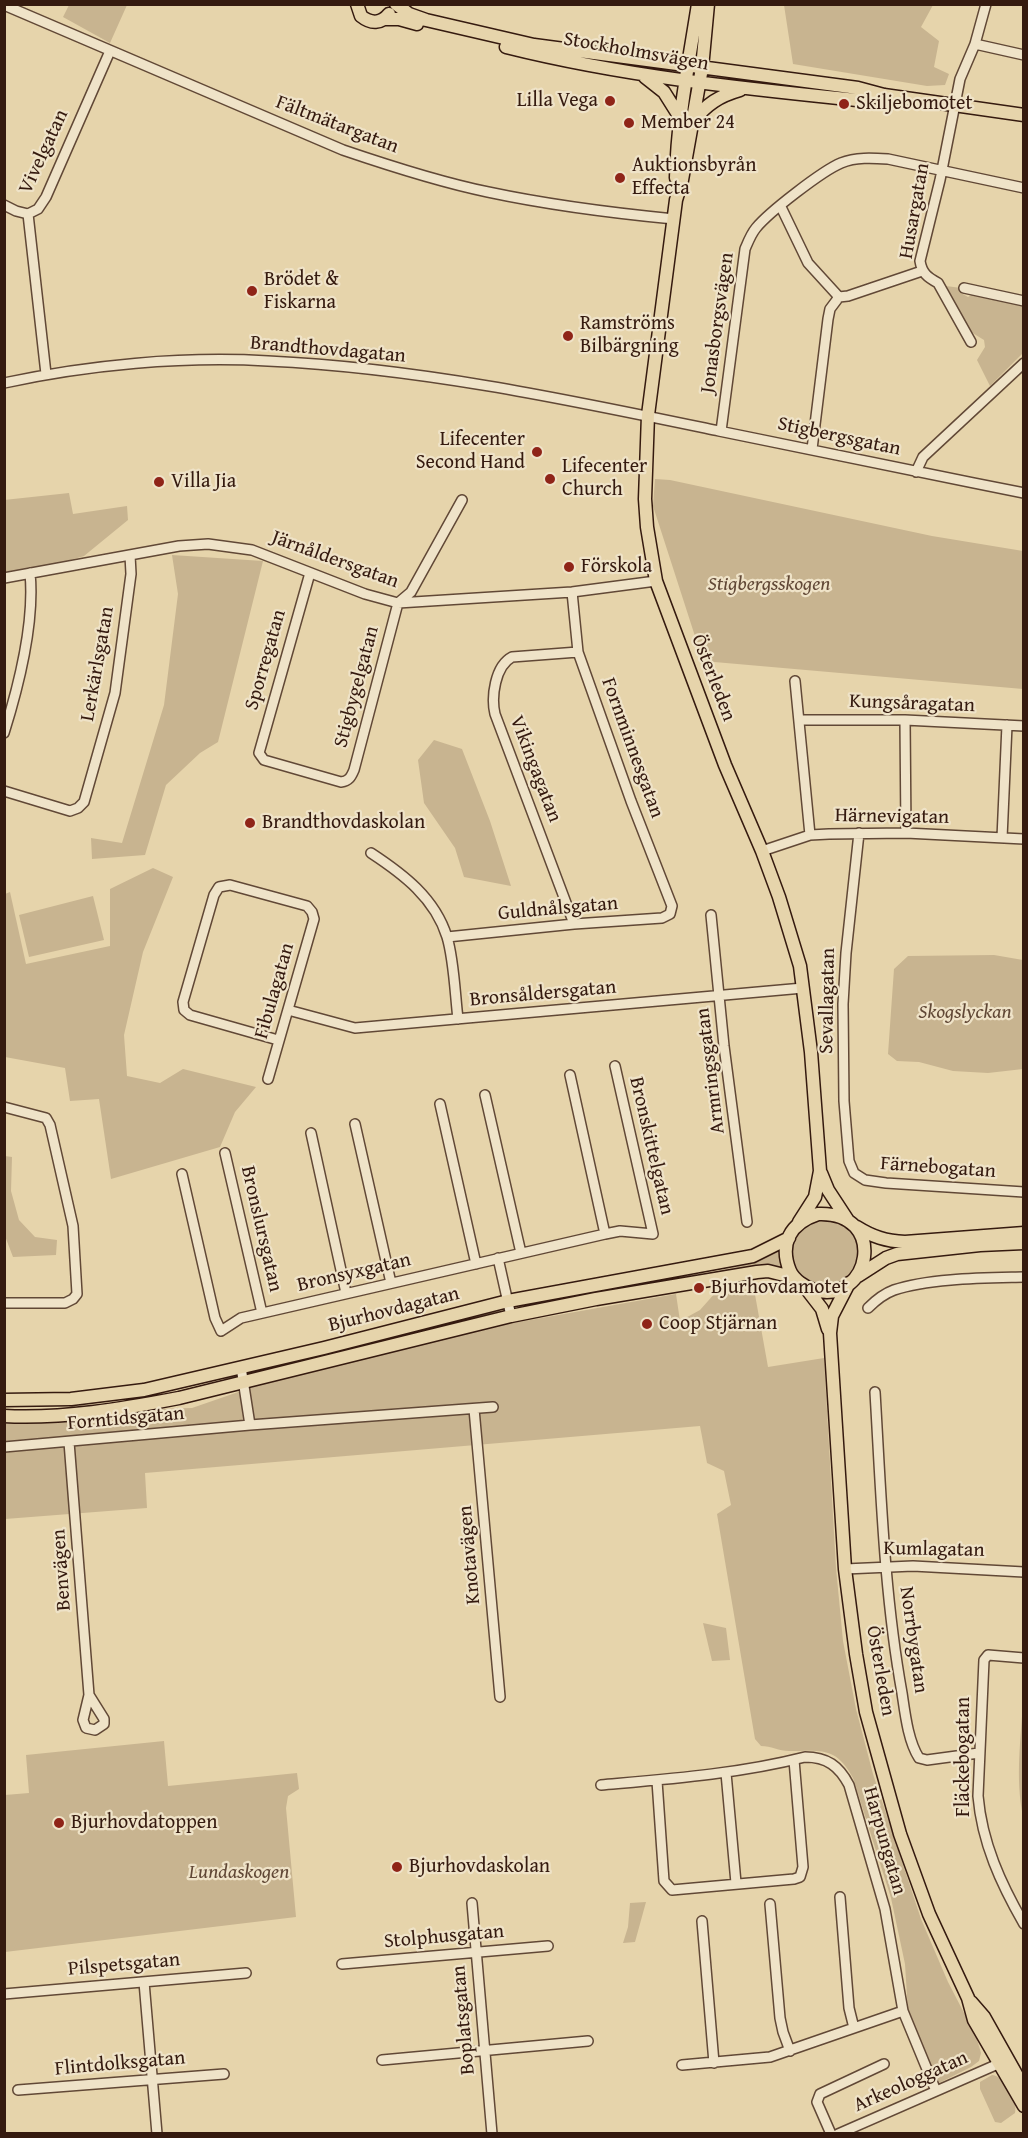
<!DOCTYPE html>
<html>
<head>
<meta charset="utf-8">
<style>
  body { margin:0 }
  #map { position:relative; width:1028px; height:2138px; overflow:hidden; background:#e6d4ab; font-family:"Gentium Book Plus",serif }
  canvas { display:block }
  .frame { position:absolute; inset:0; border:6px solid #351a0f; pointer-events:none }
</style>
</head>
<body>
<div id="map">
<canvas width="1028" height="2138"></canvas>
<div class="frame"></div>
</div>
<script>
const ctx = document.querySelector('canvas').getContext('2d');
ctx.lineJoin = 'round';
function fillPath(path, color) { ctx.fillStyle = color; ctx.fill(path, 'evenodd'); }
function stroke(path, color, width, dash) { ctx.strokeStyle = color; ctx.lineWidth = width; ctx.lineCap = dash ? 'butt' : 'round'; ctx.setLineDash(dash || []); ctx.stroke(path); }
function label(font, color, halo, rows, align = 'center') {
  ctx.font = font + ' "Gentium Book Plus",serif'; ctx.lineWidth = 4.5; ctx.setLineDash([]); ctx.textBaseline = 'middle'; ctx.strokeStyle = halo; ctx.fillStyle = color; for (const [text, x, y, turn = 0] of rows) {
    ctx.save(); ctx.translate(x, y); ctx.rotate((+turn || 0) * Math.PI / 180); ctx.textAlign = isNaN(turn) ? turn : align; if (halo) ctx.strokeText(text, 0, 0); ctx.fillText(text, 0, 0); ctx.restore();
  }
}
const green = new Path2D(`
  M69,5v-1l58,1 -17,38 -47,-26z
  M784,5h149l-12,22 18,14 -5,26 15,7 -4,11 -18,1 -134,-22z
  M946,286l15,2v5l7,4 8,-5 47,12v49l-33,33 -13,-26 8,-13 -1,-7 -13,-8z
  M655,479l15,1 262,56 91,15v138l-320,-28 -50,-155z
  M69,493l4,21 54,-8 1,14 -44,36 -50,15 -29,5 -1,-76z
  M172,555l91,6 -45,181 -18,11 -34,32 -21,70 -53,4 -1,-21 31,5 42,-138 14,-111z
  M434,740l28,9 28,72 21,65 -47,-9 -9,-29 -31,-45 -6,-43z
  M153,868l20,9 -30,75 -19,83 3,41 33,7 23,-14 73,18 -21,25 -15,35 -109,32 -12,-80 -29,2 -5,-33 -60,-11v-163l5,-2 16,72 84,-18v-57z
  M93,896l11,44 -75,17 -10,-42z
  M994,955l29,5v109l-35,4 -35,-2 -34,-9 -22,-1 -9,-7 6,-85 14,-13z
  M5,1156l7,1 -1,34 8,29 16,17 22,3 -1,15 -43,2 -8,-21z
  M791 1253a34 34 0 1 1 68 0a34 34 0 1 1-68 0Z
  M780,1250l2,18 -152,21c50,-17 104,-13 150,-39z
  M754,1289l14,78 56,-9 12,210 7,73 13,68 17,65 48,145 27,63 28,54 5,17 -2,8 -8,6 -32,16 -31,-71 -3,-48 -14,-66 -38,-120c-17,-32 -32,-27 -64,-27 -10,0 -18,-5 -28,-5l-6,-7 -38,-225 14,-9 -7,-34 -17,-8 -7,-37 -555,47 2,35 -142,11v-100l79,-1 70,-9 38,-1 78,-27 221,-54 185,-33 4,27 20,-11 16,-18z
  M703,1623l23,5 4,32 -18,1z
  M1023,1701v115c-8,-38 -2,-77 0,-115z
  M164,1741l4,45 129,-13 2,16 -11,7 -2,12 10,109 -291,35v-157l24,-2 -3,-38z
  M646,1902l-11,40 -12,1 5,-16 2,-24z
  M992,2075c14,1 26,26 23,38l-14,10 -6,-1 -15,-33v-7z`);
const minor = new Path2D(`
  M4,5l339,145c47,16 96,32 145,42 61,13 124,21 186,27
  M975,44l49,11
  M4,205l12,6 12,3
  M781,207l27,56 31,34 -9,12 -2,10 -16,130
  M964,288l60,13
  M839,297l9,-1 74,-25
  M971,342l-33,-59c-11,-6 -16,-10 -18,-22l20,-81 20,-101 15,-35 11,-40
  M46,374l-18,-160 10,-5 8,-12 64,-146
  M4,383c84,-18 178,-27 264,-22 152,7 302,39 451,70 101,21 203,42 305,62
  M721,431l24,-182c3,-7 6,-15 11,-21 13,-16 66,-57 85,-65 15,-6 31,-5 47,-4l136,29
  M916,472l7,-15 101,-94
  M310,573l-51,180 5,7 77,22c8,-1 10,-5 13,-12l44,-167 13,-11 51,-92
  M4,578l175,-32 29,-2 44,6 113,44 33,9 174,-11 84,-11
  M795,681l15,154
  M800,720h105l119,6
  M905,720l1,113
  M4,733c15,-48 31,-110 26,-160
  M4,791l66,20 8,-3 6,-6 31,-109 16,-119 -1,-19
  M859,833l-13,120 -3,51 1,97 5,60 5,12 11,7 21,3 138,9
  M1002,838l5,-113
  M762,851l48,-16 19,-1 77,-1 118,6
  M371,853c32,21 64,45 76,84 7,23 8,57 11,82
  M711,915l13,131 23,176
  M574,924l-79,-210c-4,-17 0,-48 17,-57l66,-5
  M447,937l127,-13 88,-6 8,-4 2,-8 -41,-105 -53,-149 -6,-60
  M288,1010l67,18 448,-40
  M570,1075l35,159
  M268,1079l46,-160 -2,-7 -5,-6 -77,-21 -11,2 -5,8 -31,107 1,8 6,5 88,25
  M485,1095l36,158
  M440,1104l36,160
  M4,1107l42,11 4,7 23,101 4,68 -4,5 -8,4h-61
  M355,1124l36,159
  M311,1133l35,160
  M225,1153l37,160
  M182,1174l33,144 6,13 20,-13 364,-84 15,-3 33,3 -38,-168
  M498,1258l13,58
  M868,1308c8,-8 15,-14 26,-18 35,-12 92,-12 130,-13
  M241,1367l9,58
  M875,1392c6,100 9,201 27,301 3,20 6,48 17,65l8,2 52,-7
  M474,1409l26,288
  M69,1442l20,253 15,24v5l-9,6 -9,-2 -3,-8 6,-25
  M4,1447l246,-22 243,-18
  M845,1569l68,-3 111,6
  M1024,1658l-36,-3 -4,5 -6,136c4,47 23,88 46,128
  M726,1773l10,110
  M657,1781l7,100 8,9 122,-11 6,-2 3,-10 -9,-107
  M601,1785c68,-6 137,-11 204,-28 22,0 34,9 44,28l36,124 18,102 33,80
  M840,1897l9,111 5,20
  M472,1903l20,231
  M770,1904l10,114 3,14 7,19
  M702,1921l12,142
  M342,1964l206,-18
  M144,1982l13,152
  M4,1994l242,-21
  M382,2060l206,-19
  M682,2065l88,-8 133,-46
  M18,2090l206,-16
  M831,2134l-14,-32 3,-8 64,-30
  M838,2134l160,-70`);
const major = new Path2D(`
  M357,4l4,12c10,8 20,8 28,-2
  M396,4l13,10 17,6 108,25 324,43 26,7 140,20
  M708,4l-6,64 -20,112 -6,20 -28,215 -3,84 2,28 9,54 69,184 37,86 17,46 21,69 11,86 9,119 -5,26 -16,25
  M384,19h15l18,5
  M506,47c116,29 233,41 351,53l23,-4
  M645,77l19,15 17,27
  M693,121c14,-17 26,-25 47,-31
  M676,178c1,-58 13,-116 22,-174
  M821,1173l7,17 19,29
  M818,1214c71,-3 53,92 -4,76 -9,-3 -20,-10 -24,-19 -11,-27 0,-48 28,-57z
  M857,1227c16,10 29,14 48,15l119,-9
  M858,1276l28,-18 11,-4 83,-9 44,-2
  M849,1283l-17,33 -2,17 15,236 11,85 10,58 34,122 29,80 39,84 6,22 50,86
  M805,1287l17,22 6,20
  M4,1400l67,-1 73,-9 180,-42 184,-47 245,-45 36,-18
  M4,1416c59,3 118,-7 175,-18l332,-82 85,-17 161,-27 11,-1 24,6
  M971,2002l13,15 40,71`);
const markers = [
  [610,101,6,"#8f2418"],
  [844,104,6,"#8f2418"],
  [629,123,6,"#8f2418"],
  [620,178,6,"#8f2418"],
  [252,291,6,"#8f2418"],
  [568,336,6,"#8f2418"],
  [537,452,6,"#8f2418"],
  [550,479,6,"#8f2418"],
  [159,482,6,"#8f2418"],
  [569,567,6,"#8f2418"],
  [250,823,6,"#8f2418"],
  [699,1288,6,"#8f2418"],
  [647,1324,6,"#8f2418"],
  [59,1823,6,"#8f2418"],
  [397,1867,6,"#8f2418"]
];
const streetNames = [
  ["Stockholmsvägen",636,52,10],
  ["Fältmätargatan",337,125,21],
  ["Vivelgatan",44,152,-65],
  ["Husargatan",915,211,-80],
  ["Jonasborgsvägen",718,323,-82],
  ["Brandthovdagatan",328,350,5],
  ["Stigbergsgatan",839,437,12],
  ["Järnåldersgatan",335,560,20],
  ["Sporregatan",266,660,-74],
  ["Lerkärlsgatan",98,664,-80],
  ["Österleden",713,678,69],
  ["Stigbygelgatan",357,687,-75],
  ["Kungsåragatan",912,704,2],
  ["Fornminnesgatan",632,748,70],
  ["Vikingagatan",535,769,69],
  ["Härnevigatan",892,817,1],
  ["Guldnålsgatan",558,909,-5],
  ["Fibulagatan",275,991,-74],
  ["Bronsåldersgatan",543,994,-5],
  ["Sevallagatan",828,1001,-89],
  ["Armringsgatan",711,1071,-97],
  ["Bronskittelgatan",651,1146,77],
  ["Färnebogatan",938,1168,4],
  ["Bronslursgatan",261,1229,77],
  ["Bronsyxgatan",354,1273,-13],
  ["Bjurhovdagatan",394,1310,-14],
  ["Forntidsgatan",126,1419,-5],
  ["Kumlagatan",934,1550,1],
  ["Knotavägen",470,1555,-95],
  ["Benvägen",62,1570,-94],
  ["Norrbygatan",913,1640,82],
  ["Österleden",880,1671,80],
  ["Fläckebogatan",964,1757,-90],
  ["Harpungatan",884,1841,74],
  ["Stolphusgatan",444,1937,-5],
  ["Pilspetsgatan",124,1965,-5],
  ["Boplatsgatan",464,2020,-95],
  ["Flintdolksgatan",120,2064,-5],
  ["Arkeologgatan",911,2082,-24]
];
const poiNames = [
  ["Lilla Vega",598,101,"right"],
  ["Skiljebomotet",856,104],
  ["Member 24",641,123],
  ["Auktionsbyrån",632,166],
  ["Effecta",632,189],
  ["Brödet &",264,280],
  ["Fiskarna",264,303],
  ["Ramströms",580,324],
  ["Bilbärgning",580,347],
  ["Lifecenter",525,440,"right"],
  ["Second Hand",525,463,"right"],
  ["Lifecenter",562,467],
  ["Church",562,490],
  ["Villa Jia",171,482],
  ["Förskola",581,567],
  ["Brandthovdaskolan",262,823],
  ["Bjurhovdamotet",711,1288],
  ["Coop Stjärnan",659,1324],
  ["Bjurhovdatoppen",71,1823],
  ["Bjurhovdaskolan",409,1867]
];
const parkNames = [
  ["Stigbergsskogen",769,585],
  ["Skogslyckan",965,1013],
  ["Lundaskogen",239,1873]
];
fillPath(green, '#c8b490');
stroke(minor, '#614836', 12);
stroke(major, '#351a0f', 15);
stroke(minor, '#efe3c8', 9);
stroke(major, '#e6d4ab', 12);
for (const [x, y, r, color] of markers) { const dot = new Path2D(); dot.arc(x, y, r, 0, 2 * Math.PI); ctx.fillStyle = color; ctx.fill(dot); stroke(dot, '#efe3c8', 2); }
label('20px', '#351a0f', '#efe3c8', streetNames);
label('20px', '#351a0f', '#efe3c8', poiNames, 'left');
label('italic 20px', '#614836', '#efe3c8', parkNames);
</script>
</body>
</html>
